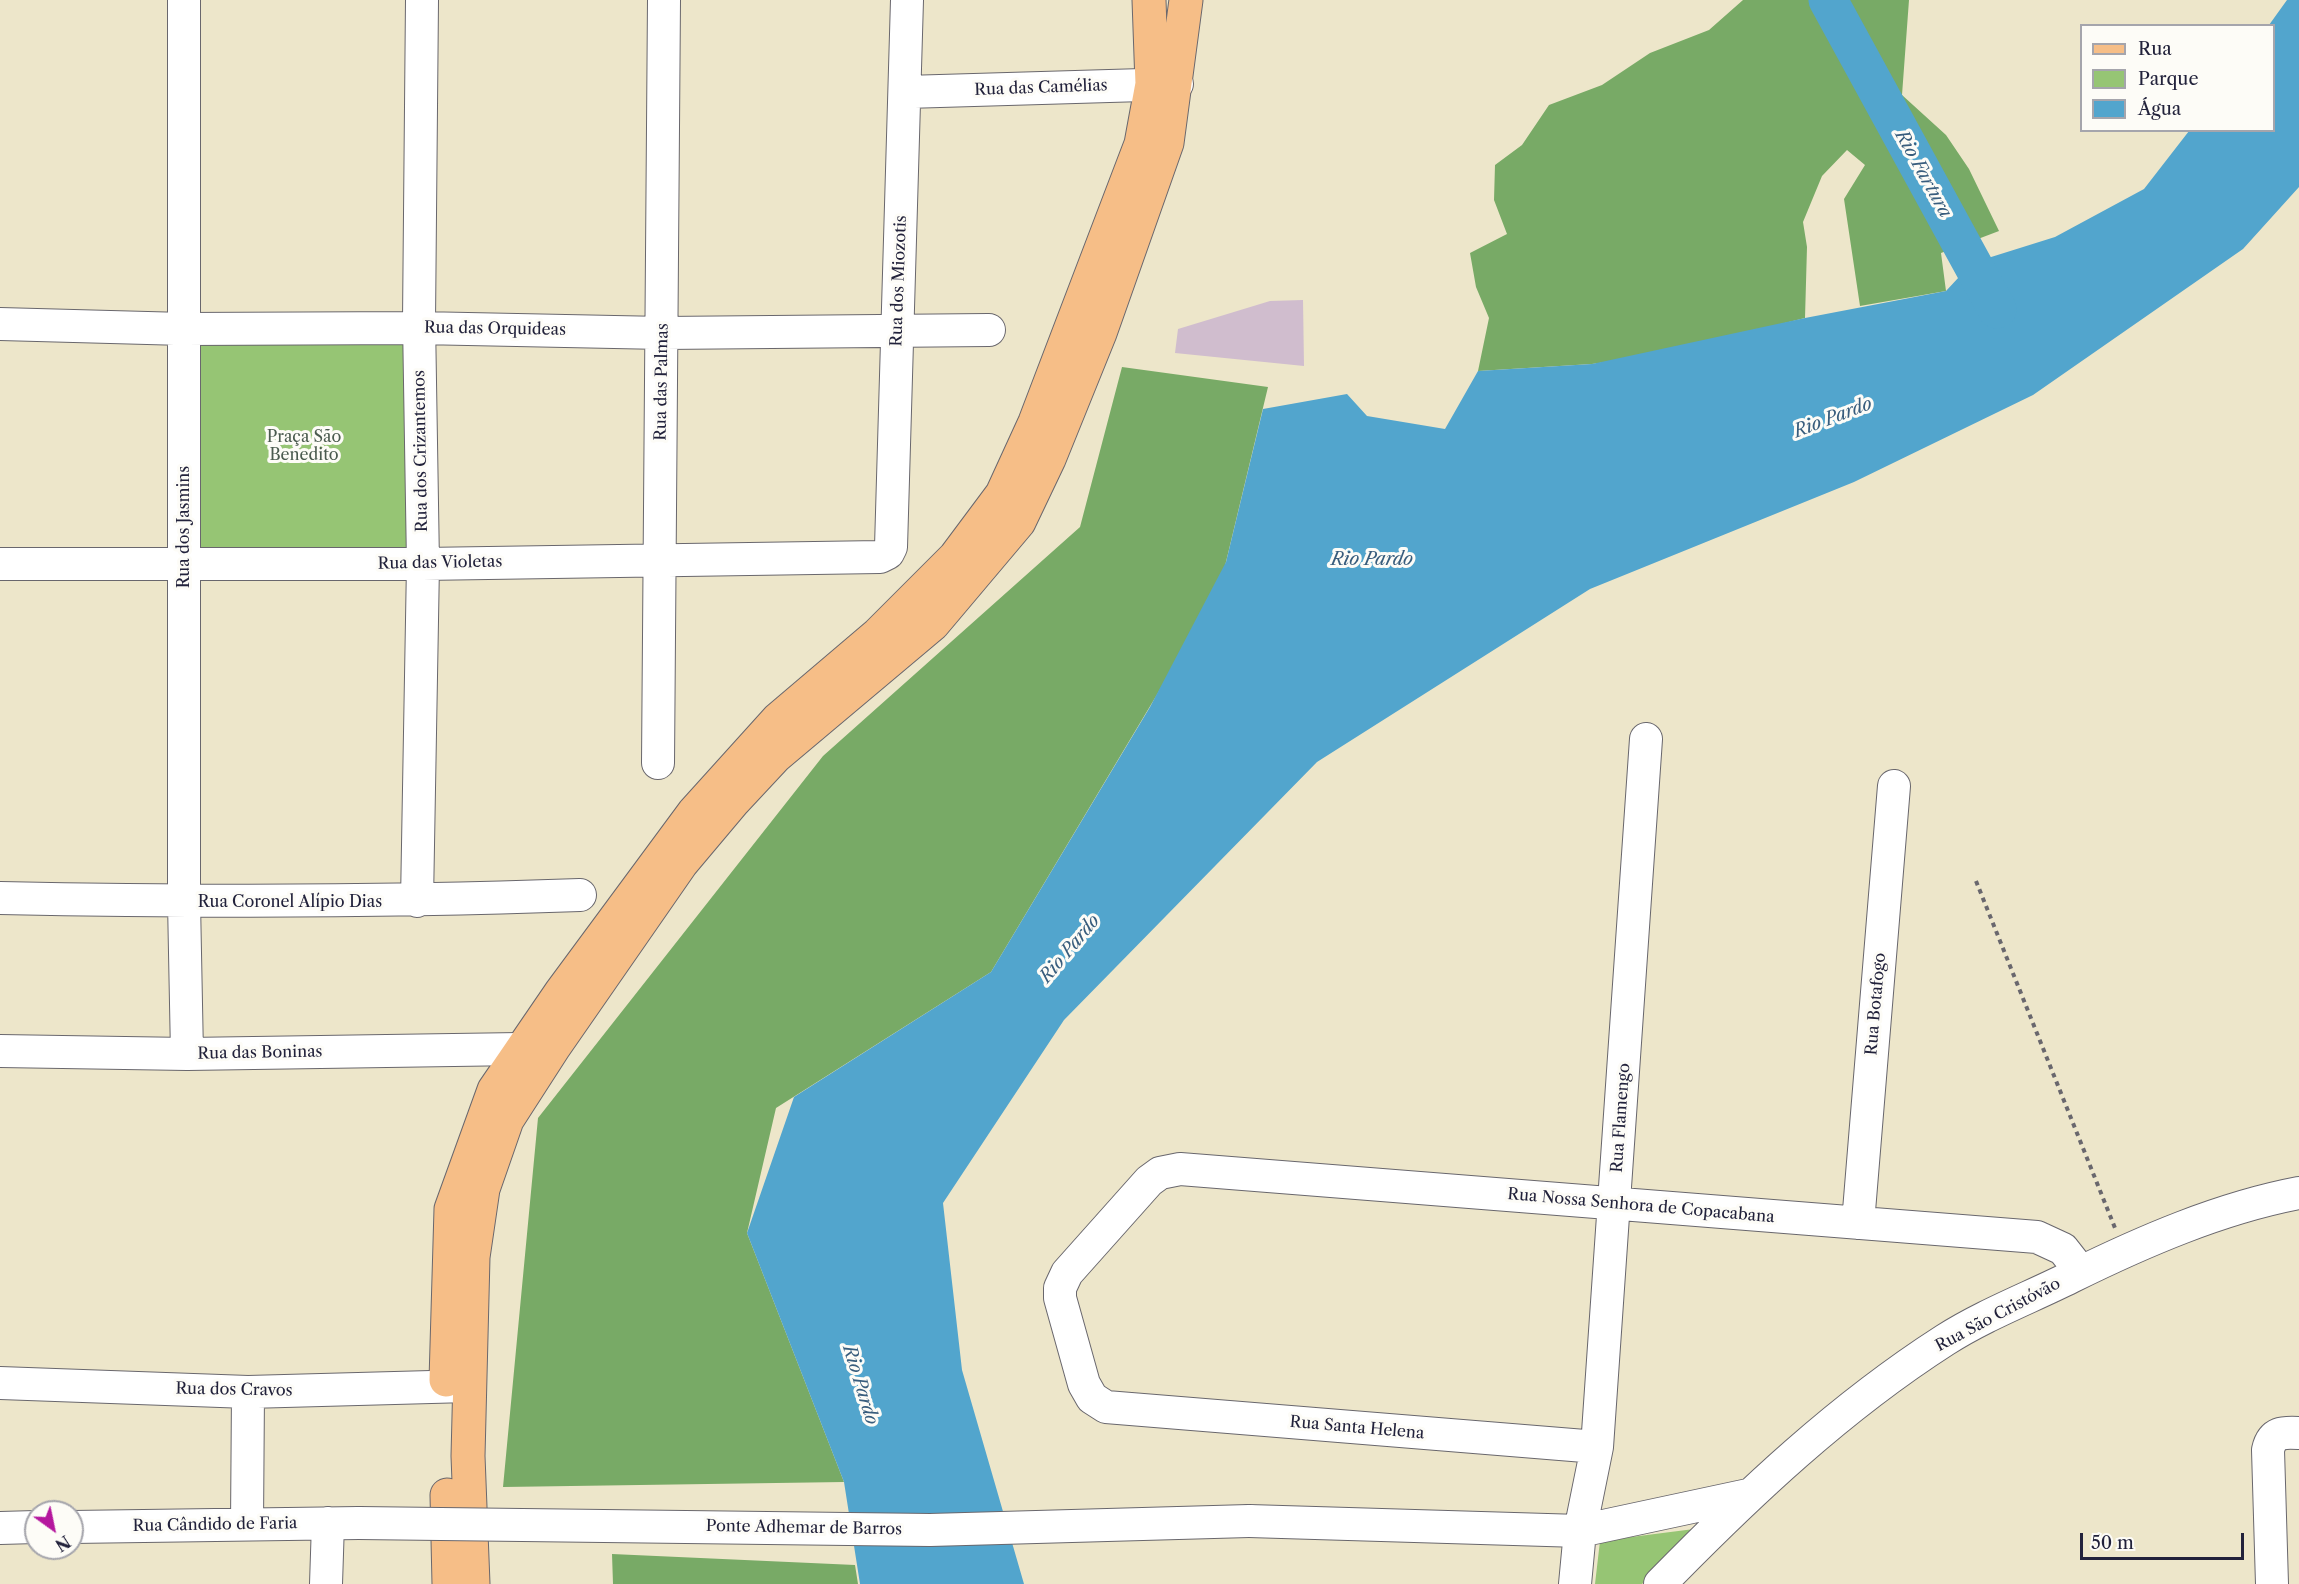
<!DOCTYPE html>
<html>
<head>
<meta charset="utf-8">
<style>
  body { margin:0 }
  #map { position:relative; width:2299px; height:1584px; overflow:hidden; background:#ede6ca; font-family:"Libre Caslon Text",serif }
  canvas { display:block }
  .legend { position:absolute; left:2080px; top:24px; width:195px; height:108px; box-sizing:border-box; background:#fdfcf7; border:2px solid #a5a5ac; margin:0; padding:8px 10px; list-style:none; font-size:18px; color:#22223b }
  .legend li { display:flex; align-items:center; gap:12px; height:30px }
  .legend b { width:30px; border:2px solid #a5a5ac }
  .north { position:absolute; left:24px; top:1500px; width:60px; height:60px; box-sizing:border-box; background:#fdfcf7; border:2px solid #a5a5ac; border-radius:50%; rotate:147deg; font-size:16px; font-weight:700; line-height:24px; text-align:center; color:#22223b }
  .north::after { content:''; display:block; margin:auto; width:21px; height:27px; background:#b5179e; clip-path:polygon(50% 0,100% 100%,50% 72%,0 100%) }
  .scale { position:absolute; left:2080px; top:1533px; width:164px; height:27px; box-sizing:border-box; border:3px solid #22223b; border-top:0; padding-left:8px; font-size:18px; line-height:21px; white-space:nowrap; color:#22223b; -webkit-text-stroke:4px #fdfcf7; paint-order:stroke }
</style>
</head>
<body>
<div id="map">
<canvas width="2299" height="1584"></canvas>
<ul class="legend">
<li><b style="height:8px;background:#f6be87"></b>Rua</li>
<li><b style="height:16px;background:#96c574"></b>Parque</li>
<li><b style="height:16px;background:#52a5cd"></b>Água</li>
</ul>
<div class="north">N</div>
<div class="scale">50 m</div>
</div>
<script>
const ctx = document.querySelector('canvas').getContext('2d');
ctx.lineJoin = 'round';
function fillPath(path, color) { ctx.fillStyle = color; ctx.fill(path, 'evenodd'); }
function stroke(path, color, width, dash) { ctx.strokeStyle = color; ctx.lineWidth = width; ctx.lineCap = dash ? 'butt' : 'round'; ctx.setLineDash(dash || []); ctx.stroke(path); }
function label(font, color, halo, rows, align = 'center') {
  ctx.font = font + ' "Libre Caslon Text",serif'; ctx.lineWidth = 6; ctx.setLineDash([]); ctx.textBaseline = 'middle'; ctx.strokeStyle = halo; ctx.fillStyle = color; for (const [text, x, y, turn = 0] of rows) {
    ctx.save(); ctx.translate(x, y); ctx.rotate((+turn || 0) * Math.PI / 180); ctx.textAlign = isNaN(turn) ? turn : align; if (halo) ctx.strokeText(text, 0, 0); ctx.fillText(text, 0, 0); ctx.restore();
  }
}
const industrial = new Path2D(`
  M1303,300l1,66 -129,-13 3,-24 92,-28z`);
const green = new Path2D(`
  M419,321l4,243 -239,1 6,-236z
  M1694,1529l-52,55h-47l5,-43z`);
const forest = new Path2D(`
  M1743,0h166l-7,95 44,40 23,34 30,62 -58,22 5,38 -86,15 -16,-107 21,-34 -18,-15 -25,26 -19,46 4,25 -2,71 -149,37 -64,9 -114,7 11,-53 -13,-31 -6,-34 37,-19 -13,-34 1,-35 27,-20 27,-40 53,-20 48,-32 59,-23z
  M1122,367l146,20 -49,204 -228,381 -215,136 -29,125 97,249 -341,5 35,-369 285,-362 257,-229z
  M612,1554l243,11 3,19h-245z`);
const water = new Path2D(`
  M2287,0h12v187l-56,62 -210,146 -179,87 -264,107 -273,173 -253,258 -121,183 19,167 62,214h-164l-16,-102 -97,-249 47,-136 197,-125 159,-265 76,-145 37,-153 84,-15 20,22 78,13 33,-58 114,-7 213,-46 141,-27 26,-28 83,-26 89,-48 45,-58 85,-1v-104l-5,-1z`);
const river = new Path2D(`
  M1828,0l169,309`);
const path = new Path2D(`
  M1976,881l139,347`);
const minor = new Path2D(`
  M184,0v902l3,152
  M906,92l271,-8
  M0,324l184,5 235,-1 244,5 326,-3
  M0,564h423l457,-7 8,-4 3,-6 16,-547
  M658,763l6,-763
  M0,898c194,4 387,4 580,-3
  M417,901l6,-337 -4,-243 3,-321
  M0,1051l187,3 333,-5
  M1858,1223l36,-437
  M0,1383l248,9 220,-6
  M1597,1447l-491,-40 -14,-9 -8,-14 -24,-86v-10l7,-15 82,-92 11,-8 20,-4 857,68 26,12 18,23
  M1249,1521l331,10 168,-36
  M247,1524l1,-132
  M72,1527l287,-4
  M0,1528l36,-1
  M326,1584l2,-61
  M1575,1584l5,-53 17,-84 49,-708
  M1660,1584c88,-90 179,-176 285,-244 39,-25 84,-42 126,-63 71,-35 149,-69 228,-84
  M2272,1584l-4,-134c4,-18 15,-18 31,-17`);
const major = new Path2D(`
  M446,1380l5,-171 43,-119 67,-98 133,-180 84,-93 100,-85 77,-77 47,-63 33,-72 106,-278 11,-60 -3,-84
  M447,1495l2,89
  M473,1584l-5,-128 5,-199 10,-68 24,-69 47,-73 127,-183 53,-63 42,-45 157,-132 86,-102 30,-63 51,-126 67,-190 19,-143`);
const minorBridge = new Path2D(`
  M359,1523l571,7 319,-9`);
const streetNames = [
  ["Rua das Camélias",1041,88,-2],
  ["Rua dos Miozotis",899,281,-88],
  ["Rua das Orquideas",495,329,1],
  ["Rua das Palmas",662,382,-89],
  ["Rua dos Crizantemos",421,451,-91],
  ["Rua dos Jasmins",184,527,-90],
  ["Rua das Violetas",440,563,-1],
  ["Rua Coronel Alípio Dias",290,902],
  ["Rua Botafogo",1876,1004,-85],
  ["Rua das Boninas",260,1053,-1],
  ["Rua Flamengo",1621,1118,-86],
  ["Rua Nossa Senhora de Copacabana",1641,1206,5],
  ["Rua São Cristóvão",1998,1315,-28],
  ["Rua dos Cravos",234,1390,1],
  ["Rua Santa Helena",1357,1428,5],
  ["Rua Cândido de Faria",215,1525,-1],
  ["Ponte Adhemar de Barros",804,1528,1]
];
const parkNames = [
  ["Praça São",304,437],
  ["Benedito",304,455]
];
const waterNames = [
  ["Rio Fartura",1923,174,61],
  ["Rio Pardo",1833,418,-21],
  ["Rio Pardo",1372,560],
  ["Rio Pardo",1070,949,-50],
  ["Rio Pardo",860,1385,73]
];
fillPath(industrial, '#d0bdce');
fillPath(green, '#96c574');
fillPath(forest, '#78aa66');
fillPath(water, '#52a5cd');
stroke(river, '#52a5cd', 39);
stroke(minor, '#69676d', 34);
stroke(major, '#69676d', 35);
stroke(path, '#69676d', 4, [4.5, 4.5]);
stroke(minor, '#fff', 32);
stroke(major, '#f6be87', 33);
stroke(minorBridge, '#69676d', 34, []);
stroke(minorBridge, '#fff', 32);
label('16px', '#22223b', '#fdfcf7', streetNames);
label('16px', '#4b5b4f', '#fdfcf7', parkNames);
label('italic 18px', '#385d7d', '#fdfcf7', waterNames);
</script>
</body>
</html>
